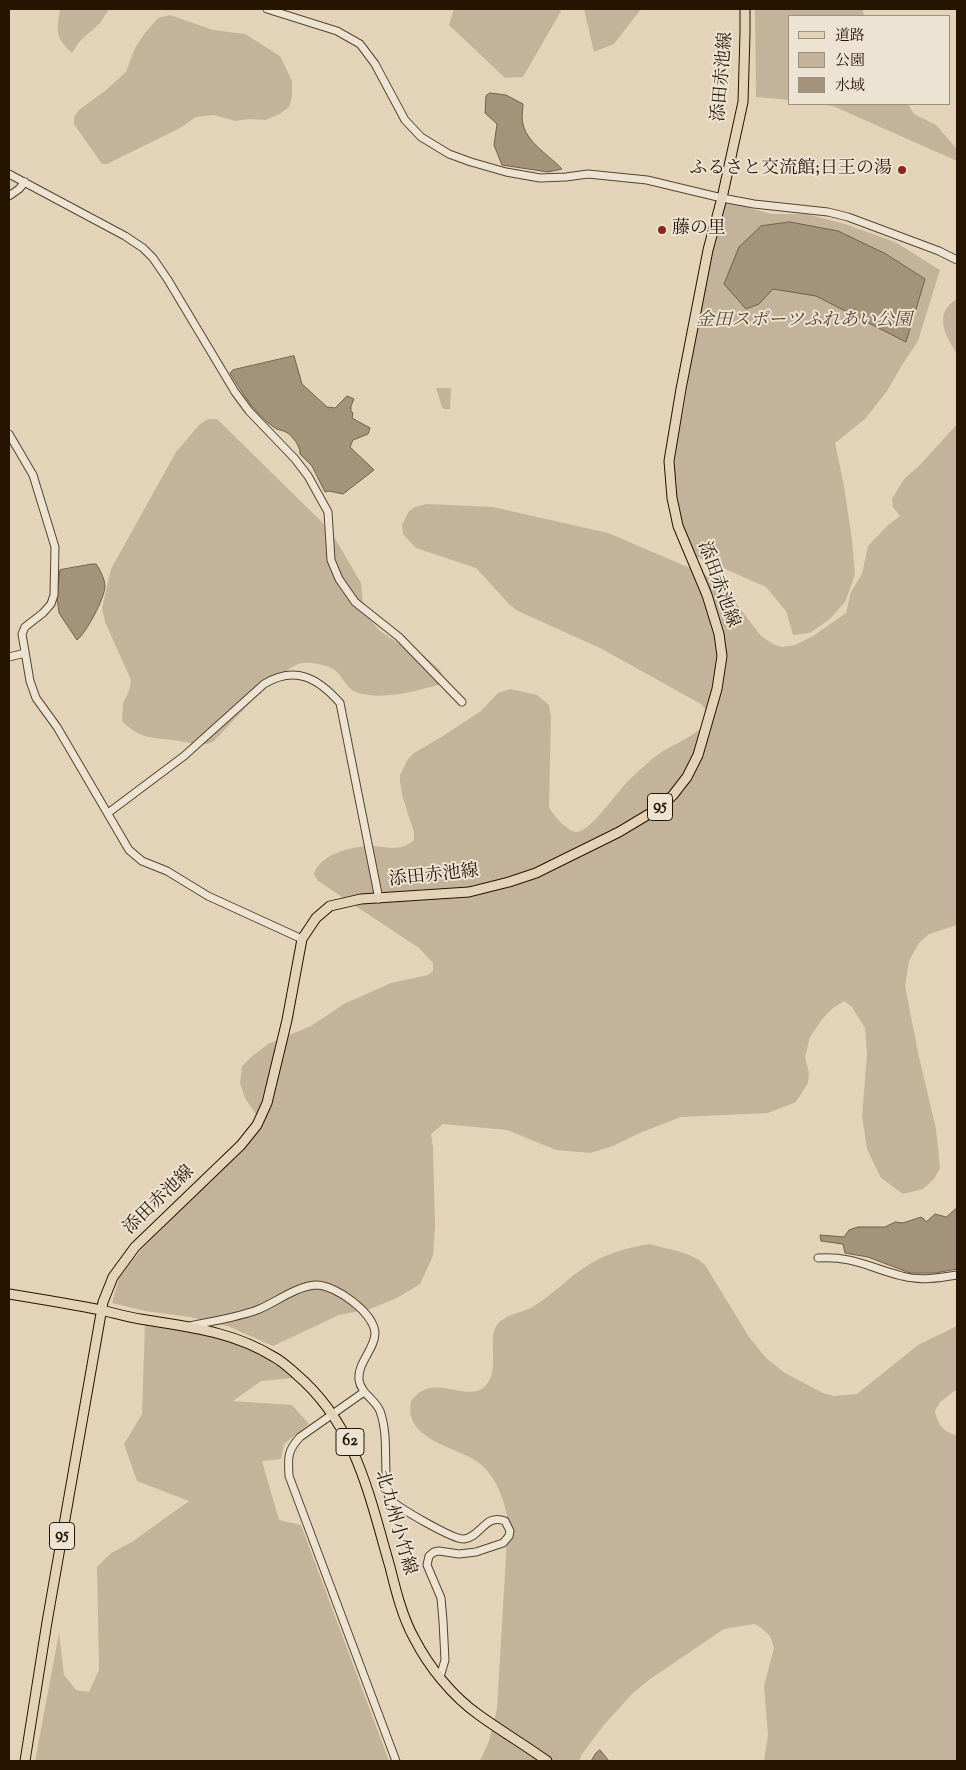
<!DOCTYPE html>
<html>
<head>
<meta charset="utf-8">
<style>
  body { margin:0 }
  #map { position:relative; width:966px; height:1770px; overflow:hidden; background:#e3d4b9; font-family:"Sorts Mill Goudy","Noto Serif JP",serif }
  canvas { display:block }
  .frame { position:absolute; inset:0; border:10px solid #261400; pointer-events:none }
  .legend { position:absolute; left:788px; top:15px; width:162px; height:90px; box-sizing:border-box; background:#ede3d2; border:1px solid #9d907e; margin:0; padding:6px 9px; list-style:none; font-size:15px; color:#261400 }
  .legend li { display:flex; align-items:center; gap:10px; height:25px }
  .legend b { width:25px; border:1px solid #9d907e }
</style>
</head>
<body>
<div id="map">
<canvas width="966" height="1770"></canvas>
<div class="frame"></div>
<ul class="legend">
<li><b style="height:6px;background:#e3d4b9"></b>道路</li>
<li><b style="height:14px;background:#c3b39a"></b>公園</li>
<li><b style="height:14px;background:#a3937a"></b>水域</li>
</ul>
</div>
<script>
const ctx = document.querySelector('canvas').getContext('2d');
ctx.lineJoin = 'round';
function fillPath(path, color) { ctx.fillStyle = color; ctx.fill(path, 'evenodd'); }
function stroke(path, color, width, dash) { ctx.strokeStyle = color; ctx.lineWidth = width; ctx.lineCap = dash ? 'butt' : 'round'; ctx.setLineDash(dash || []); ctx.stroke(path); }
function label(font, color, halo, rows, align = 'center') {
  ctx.font = font + ' "Sorts Mill Goudy","Noto Serif JP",serif'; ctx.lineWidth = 4; ctx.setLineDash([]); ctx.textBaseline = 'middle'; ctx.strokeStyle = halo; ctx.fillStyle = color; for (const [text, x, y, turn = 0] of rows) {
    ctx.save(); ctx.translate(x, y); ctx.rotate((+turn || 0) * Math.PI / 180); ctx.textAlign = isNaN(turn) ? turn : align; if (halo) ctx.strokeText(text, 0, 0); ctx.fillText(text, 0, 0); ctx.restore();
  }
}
const green = new Path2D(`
  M60,9h49l-9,14 -21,19 -7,11c-18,-17 -15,-22 -12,-44z
  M454,9h106l1,2 -38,66 -18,1 -56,-53z
  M584,9h57l-27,35 -20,8z
  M755,9h107l2,5 -1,2h-73v84l-34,-3z
  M170,15l43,15 32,4 35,22 12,25v16l-3,10 -8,6 -15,7 -17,-1 -14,2 -21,-6 -18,2 -16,11 -73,36h-5l-28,-40v-7l5,-7 27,-20 20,-18 9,-24 10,-15 13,-15z
  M816,104h92l6,10 22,11 21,24v12l-124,-55z
  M725,201l46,13h35l39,10 50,18 45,28 -22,71 -16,24 -15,26 -22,28 -30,24 9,43 8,54 3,35 -10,27 -15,17 -20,14 -17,2 -7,-24 -20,-24 -73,-32 -13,-32 -2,-13 -4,-39 2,-24 8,-39 19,-122z
  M957,299v55c-12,-19 -24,-41 0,-55z
  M436,388h15l-1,21h-6l-2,-2z
  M208,419h9l113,111 31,53 3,30 16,18 21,14 22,10 17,15 4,10 -3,4c-23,7 -64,18 -87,7 -9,-4 -12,-17 -21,-22 -7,-4 -22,-7 -30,-6 -21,2 -72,61 -89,78 -12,6 -18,3 -30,1 -27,-6 -40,1 -62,-21l1,-18 6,-12 2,-11 -26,-58 -3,-14 9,-39 65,-117 24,-28z
  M957,424v501l-28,9 -10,9 -10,18 -4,25 14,71 17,72 4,39 -6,11 -11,10 -20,5 -22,-16 -14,-29 -5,-33 5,-62 -2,-26 -13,-21 -8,-6 -11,7 -10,10 -13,19 -5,20 4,16 -1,10 -12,19 -28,11 -87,4 -39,15 -29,14 -23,7 -34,-3 -49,-20 -64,-6 -12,10 2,13 2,79 -2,30 -13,28 -23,14 -27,11 -31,6 -66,31 -43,-19 -40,-10 -45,-6 -33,-8 7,-25 22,-28 112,-112 8,-16 -16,-24 -5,-15 2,-17 8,-8 18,-14 43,-18 33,-22 47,-21 37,-8 5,-4v-8l-14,-15 -101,-67 -4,-7c5,-20 41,-29 59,-28 16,1 28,6 41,-6v-8l-12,-37 -2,-14v-6l8,-16 6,-6 29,-17 38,-25 17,-18 12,-4 27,6 12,10 2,12 -2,90c4,8 19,25 28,25 14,-1 42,-43 54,-54 9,-8 19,-18 29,-25 12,-8 38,-18 45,-30 1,-3 2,-7 3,-11l-7,-8 -99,-55 -84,-38 -8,-6 -34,-37 -60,-20 -13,-14 -1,-9 7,-14 6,-4 12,-3 66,3 115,26 96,41 25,20 32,42 12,8 9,3 13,-2 18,-9 33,-23 5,-21 11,-18 6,-28 20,-21 12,-9 -7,-9 -1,-8 12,-20 16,-14z
  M649,1244c20,6 41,7 56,21l44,72 17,21 19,15 38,20 11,3 23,-2 61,-49 39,-19v63l-17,13 -5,9c2,13 9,22 22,24v326h-193l4,-26 -4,-49 10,-38 -4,-12 -11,-10 -5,-2 -30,5 -74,50 -18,15 -29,32 -21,28 -3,7h-99l9,-20 8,-32 11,-188c-4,-21 -11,-44 -29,-58 -22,-17 -76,-22 -68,-62 23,-32 58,6 76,-17 13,-17 0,-45 10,-59 8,-11 26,-12 37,-19 18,-11 33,-27 51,-39 19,-13 41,-19 64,-23z
  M145,1323c57,8 103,18 148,55l-32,3 -28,20 59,4 17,19 -25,20 -3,15 -19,2 17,59 22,5 88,236h-354l24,-128 5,42 12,15 13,2 10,-22 -2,-103 14,-14 21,-11 57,-41 -52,-20 -13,-37 18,-30z`);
const water = new Path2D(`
  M490,93l16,2 17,9c0,6 -2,14 0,20 4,19 26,31 39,45l-14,3 -46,-7 -8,-20 3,-21 -12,-11 1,-17z
  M790,222l48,9 48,23 39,25 -19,63 -90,-46 -43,-7 -14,15 -13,5 -22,-25 15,-37 22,-21z
  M294,356l8,28 25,23 8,1 12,-12 7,3 -3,7v5l2,2 -1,5 18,10 -2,6 -15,6 -3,7 24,23 -31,24 -14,-3 -4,1 -13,-26 -12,-12c1,-7 -8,-19 -14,-22 -4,-2 -8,-2 -11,-4 -20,-13 -33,-36 -45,-55l3,-3z
  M92,564h4c4,5 9,16 9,22 0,12 -19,47 -28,54l-18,-27 -2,-15 3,-28z
  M957,1208v61l-22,4h-25l-42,-16 -23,-4 -2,-9 -22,-3 -1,-6 24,2 5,-7 9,-3h27l10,-5 8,1 18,-6 3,2 2,3 9,-8 11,3z
  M600,1750l9,11h-18l5,-8z`);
const tertiary = new Path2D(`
  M267,9l70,22 23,13 15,20 30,56 16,17 28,17 22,8 35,10 34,6 26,-1 22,-3 59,6 75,18 32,6 74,8 20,5 91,34 18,9
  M9,174l116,62 18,12 10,10 15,22 67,112 14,19 46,48 13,17 20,36 3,48 8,19 16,23 44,35 63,65
  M9,196l10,-7 6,-7
  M9,434l24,41 22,72 -1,48 -3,9 -8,9 -18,14 -3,7 8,47 6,17 21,29 72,123 13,11 25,10 41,25 94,43
  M9,657l16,-4
  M108,813l76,-57 80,-72c31,-19 54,-6 76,19l39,196
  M818,1258c36,-2 52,10 84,18 18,5 37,2 55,-1
  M190,1326c22,-5 45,-8 67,-16 18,-7 39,-24 59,-25 20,0 58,28 59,48 0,16 -18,30 -16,47 2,14 16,19 21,31 10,28 2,59 9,87 7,9 65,42 75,41 17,-2 21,-26 41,-18l5,10 -1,5 -6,7 -27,9 -17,2 -20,-3 -5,1 -5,4 -2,9 14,33 2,23 2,39 -5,17
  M364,1392l-64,45c-13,14 -12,21 -11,39l107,285`);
const primary = new Path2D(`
  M9,1294c31,5 62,10 92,16 13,3 26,7 39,9 48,8 92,12 134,38 8,4 15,11 22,17 60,51 73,121 94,193 6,24 12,49 24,71 15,29 38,58 65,77 22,16 46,30 68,46
  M25,1761l22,-139 56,-320 10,-25 22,-30 106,-102 16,-20 10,-22 20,-83 15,-81 14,-21 14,-12 31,-7 108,-7 40,-10 27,-9 83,-41 40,-24 14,-13 14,-18 11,-22 19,-66 5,-33 -3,-22 -12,-39 -29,-69 -6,-28 -3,-37 12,-72 27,-139 14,-52 21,-96 2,-69v-24`);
const markers = [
  [902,170,5,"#8f2418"],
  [662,230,5,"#8f2418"]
];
const shields = [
  [660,807,25],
  [350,1442,28],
  [62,1536,25]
];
const shieldNames = [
  ["95",660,807],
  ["62",350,1442],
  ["95",62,1536]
];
const streetNames = [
  ["添田赤池線",724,77,-85],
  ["添田赤池線",717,585,70],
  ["添田赤池線",434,877,-6],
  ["添田赤池線",160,1201,-44],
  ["北九州小竹線",394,1523,74]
];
const poiNames = [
  ["ふるさと交流館;日王の湯",892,170],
  ["藤の里",672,230,"left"]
];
const parkNames = [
  ["金田スポーツふれあい公園",804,322]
];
fillPath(green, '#c3b39a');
fillPath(water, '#a3937a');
stroke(water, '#716049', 1);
stroke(tertiary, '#55442e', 9);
stroke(primary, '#261400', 11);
stroke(tertiary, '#ede3d2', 7);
stroke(primary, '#e3d4b9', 9);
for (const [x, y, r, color] of markers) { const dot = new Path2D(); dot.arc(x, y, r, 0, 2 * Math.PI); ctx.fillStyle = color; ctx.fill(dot); stroke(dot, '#ede3d2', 2); }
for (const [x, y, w] of shields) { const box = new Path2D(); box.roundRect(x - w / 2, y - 13.5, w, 27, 4); ctx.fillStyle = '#ede3d2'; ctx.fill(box); stroke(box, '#261400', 1); }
label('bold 16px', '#261400', null, shieldNames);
label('18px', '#261400', '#ede3d2', streetNames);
label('18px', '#261400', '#ede3d2', poiNames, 'right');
label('italic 18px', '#55442e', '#ede3d2', parkNames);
</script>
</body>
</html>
